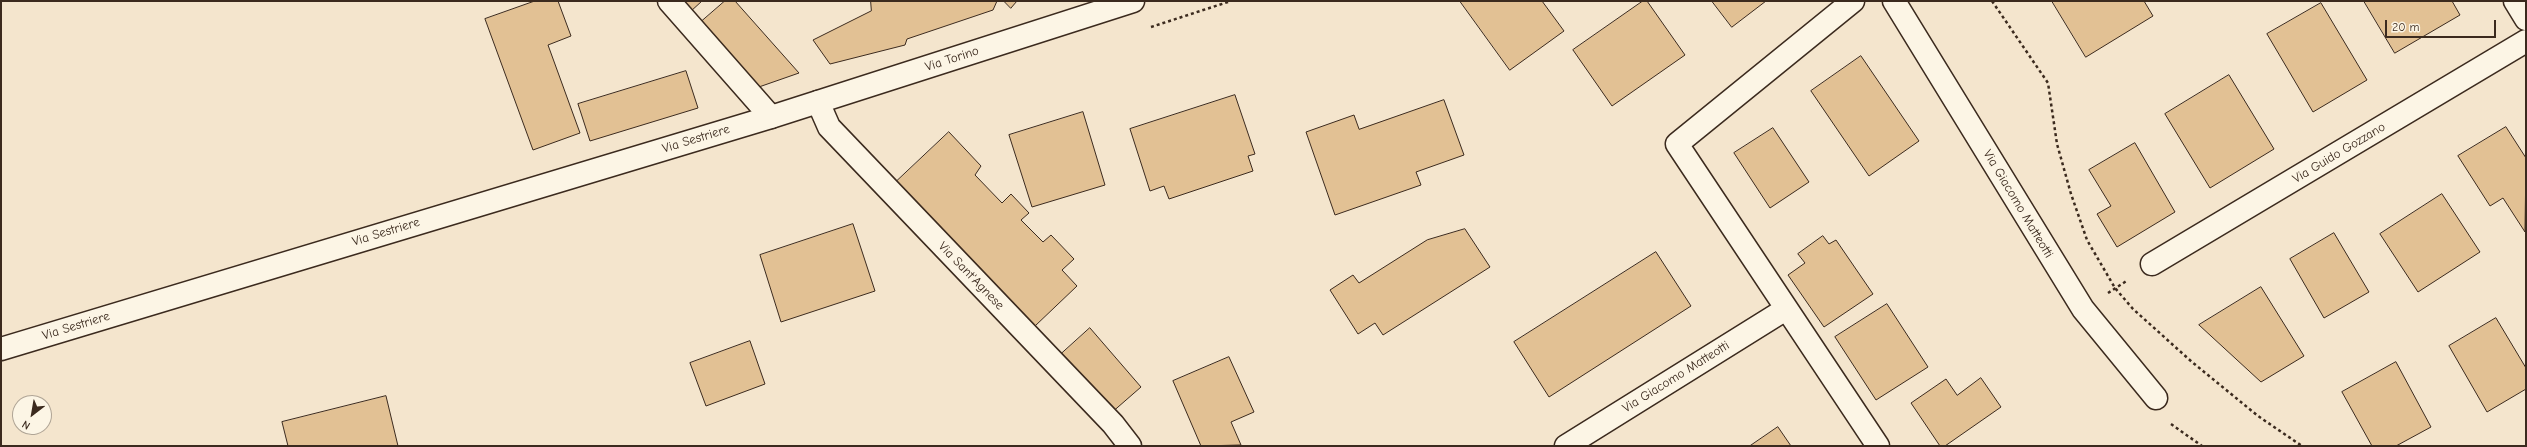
<!DOCTYPE html>
<html>
<head>
<meta charset="utf-8">
<style>
  body { margin:0 }
  #map { position:relative; width:2527px; height:447px; overflow:hidden; background:#f4e5cd; font-family:"Comic Neue",sans-serif }
  canvas { display:block }
  .frame { position:absolute; inset:0; border:2px solid #3b2a1e; pointer-events:none }
  .north { position:absolute; left:12px; top:395px; width:40px; height:40px; box-sizing:border-box; background:#fcf5e5; border:1px solid #afa495; border-radius:50%; rotate:211deg; font-size:11px; font-weight:700; line-height:16px; text-align:center; color:#3b2a1e }
  .north::after { content:''; display:block; margin:auto; width:14px; height:18px; background:#3b2a1e; clip-path:polygon(50% 0,100% 100%,50% 72%,0 100%) }
  .scale { position:absolute; left:2385px; top:20px; width:111px; height:18px; box-sizing:border-box; border:2px solid #3b2a1e; border-top:0; padding-left:5px; font-size:12px; line-height:14px; white-space:nowrap; color:#3b2a1e; -webkit-text-stroke:3px #fcf5e5; paint-order:stroke }
</style>
</head>
<body>
<div id="map">
<canvas width="2527" height="447"></canvas>
<div class="frame"></div>
<div class="north">N</div>
<div class="scale">20 m</div>
</div>
<script>
const ctx = document.querySelector('canvas').getContext('2d');
ctx.lineJoin = 'round';
function fillPath(path, color) { ctx.fillStyle = color; ctx.fill(path, 'evenodd'); }
function stroke(path, color, width, dash) { ctx.strokeStyle = color; ctx.lineWidth = width; ctx.lineCap = dash ? 'butt' : 'round'; ctx.setLineDash(dash || []); ctx.stroke(path); }
function label(font, color, halo, rows, align = 'center') {
  ctx.font = font + ' "Comic Neue",sans-serif'; ctx.lineWidth = 3; ctx.setLineDash([]); ctx.textBaseline = 'middle'; ctx.strokeStyle = halo; ctx.fillStyle = color; for (const [text, x, y, turn = 0] of rows) {
    ctx.save(); ctx.translate(x, y); ctx.rotate((+turn || 0) * Math.PI / 180); ctx.textAlign = isNaN(turn) ? turn : align; if (halo) ctx.strokeText(text, 0, 0); ctx.fillText(text, 0, 0); ctx.restore();
  }
}
const building = new Path2D(`
  M535,1h23l13,35 -23,9 32,88 -47,17 -48,-131z
  M680,1h22l-12,11z
  M725,1h10l64,72 -43,15 -55,-66z
  M871,1h126l-4,9 -86,29 -2,6 -75,19 -17,-24 58,-29z
  M1004,1h13l-6,7z
  M1460,1h82l22,30 -54,39z
  M1643,1h4l38,54 -73,51 -39,-56z
  M1712,1h54l-34,26z
  M2052,1h92l9,15 -67,41z
  M2364,1h88l8,14 -65,38z
  M2321,3l46,77 -54,32 -46,-78z
  M1861,56l58,85 -50,35 -58,-85z
  M686,71l12,37 -108,33 -12,-37z
  M2229,75l45,74 -64,39 -45,-74z
  M1235,95l20,59 -7,2 5,15 -84,28 -5,-13 -14,5 -20,-62z
  M1444,100l20,55 -48,17 5,13 -86,30 -29,-83 48,-17 5,14z
  M1083,112l22,73 -73,22 -23,-72z
  M2506,127l20,31 -1,74 -22,-34 -13,8 -32,-50z
  M1773,128l36,54 -39,26 -36,-55z
  M949,132l32,34 -6,9 27,28 9,-9 18,19 -8,7 22,22 8,-7 23,24 -12,11 15,16 -42,40 -139,-144z
  M2135,143l40,69 -58,35 -20,-33 14,-8 -22,-36z
  M2442,194l38,58 -62,40 -38,-58z
  M853,224l22,67 -94,31 -21,-67z
  M1465,229l25,38 -107,68 -8,-12 -17,11 -28,-44 23,-15 6,8 68,-43z
  M2334,233l35,59 -45,26 -34,-59z
  M1823,236l6,8 7,-4 37,54 -49,33 -36,-52 17,-12 -7,-9z
  M1656,252l35,54 -142,91 -35,-55z
  M2261,287l43,69 -43,26 -62,-57z
  M1887,304l41,63 -52,33 -41,-63z
  M2496,318l30,50v21l-39,23 -38,-66z
  M1090,328l51,59 -31,27 -51,-58z
  M750,341l15,43 -59,22 -16,-43z
  M1229,357l25,55 -23,10 10,23 -40,1 -28,-65z
  M2396,362l35,65 -35,19h-24l-30,-54z
  M1981,378l20,29 -56,39h-5l-29,-43 35,-24 11,16z
  M386,396l12,50h-110l-6,-24z
  M1778,427l13,19h-41z`);
const path = new Path2D(`
  M1992,1l56,82 9,61 14,50 16,46 28,48 18,21 59,53 66,54 44,30
  M1151,27l80,-26
  M2108,293l20,-13
  M2171,424l31,22`);
const minor = new Path2D(`
  M669,1l102,116
  M1853,1l-176,143 201,302
  M1894,1l189,308 73,89
  M2515,1l11,18
  M818,102l11,25 284,297 17,22
  M2152,264l374,-223
  M1566,446l220,-137`);
const secondary = new Path2D(`
  M1,349l770,-232 362,-116`);
const streetNames = [
  ["Via Torino",952,59,-18],
  ["Via Sestriere",696,139,-17],
  ["Via Guido Gozzano",2339,153,-31],
  ["Via Giacomo Matteotti",2018,204,59],
  ["Via Sestriere",386,232,-17],
  ["Via Sant'Agnese",971,276,46],
  ["Via Sestriere",76,326,-17],
  ["Via Giacomo Matteotti",1676,377,-32]
];
fillPath(building, '#e2c194');
stroke(building, '#3b2a1e', 1);
stroke(minor, '#3b2a1e', 25);
stroke(secondary, '#3b2a1e', 25);
stroke(path, '#3b2a1e', 2.5, [3, 3]);
stroke(minor, '#fcf5e5', 22);
stroke(secondary, '#fcf5e5', 22);
label('13px', '#3b2a1e', '#fcf5e5', streetNames);
</script>
</body>
</html>
